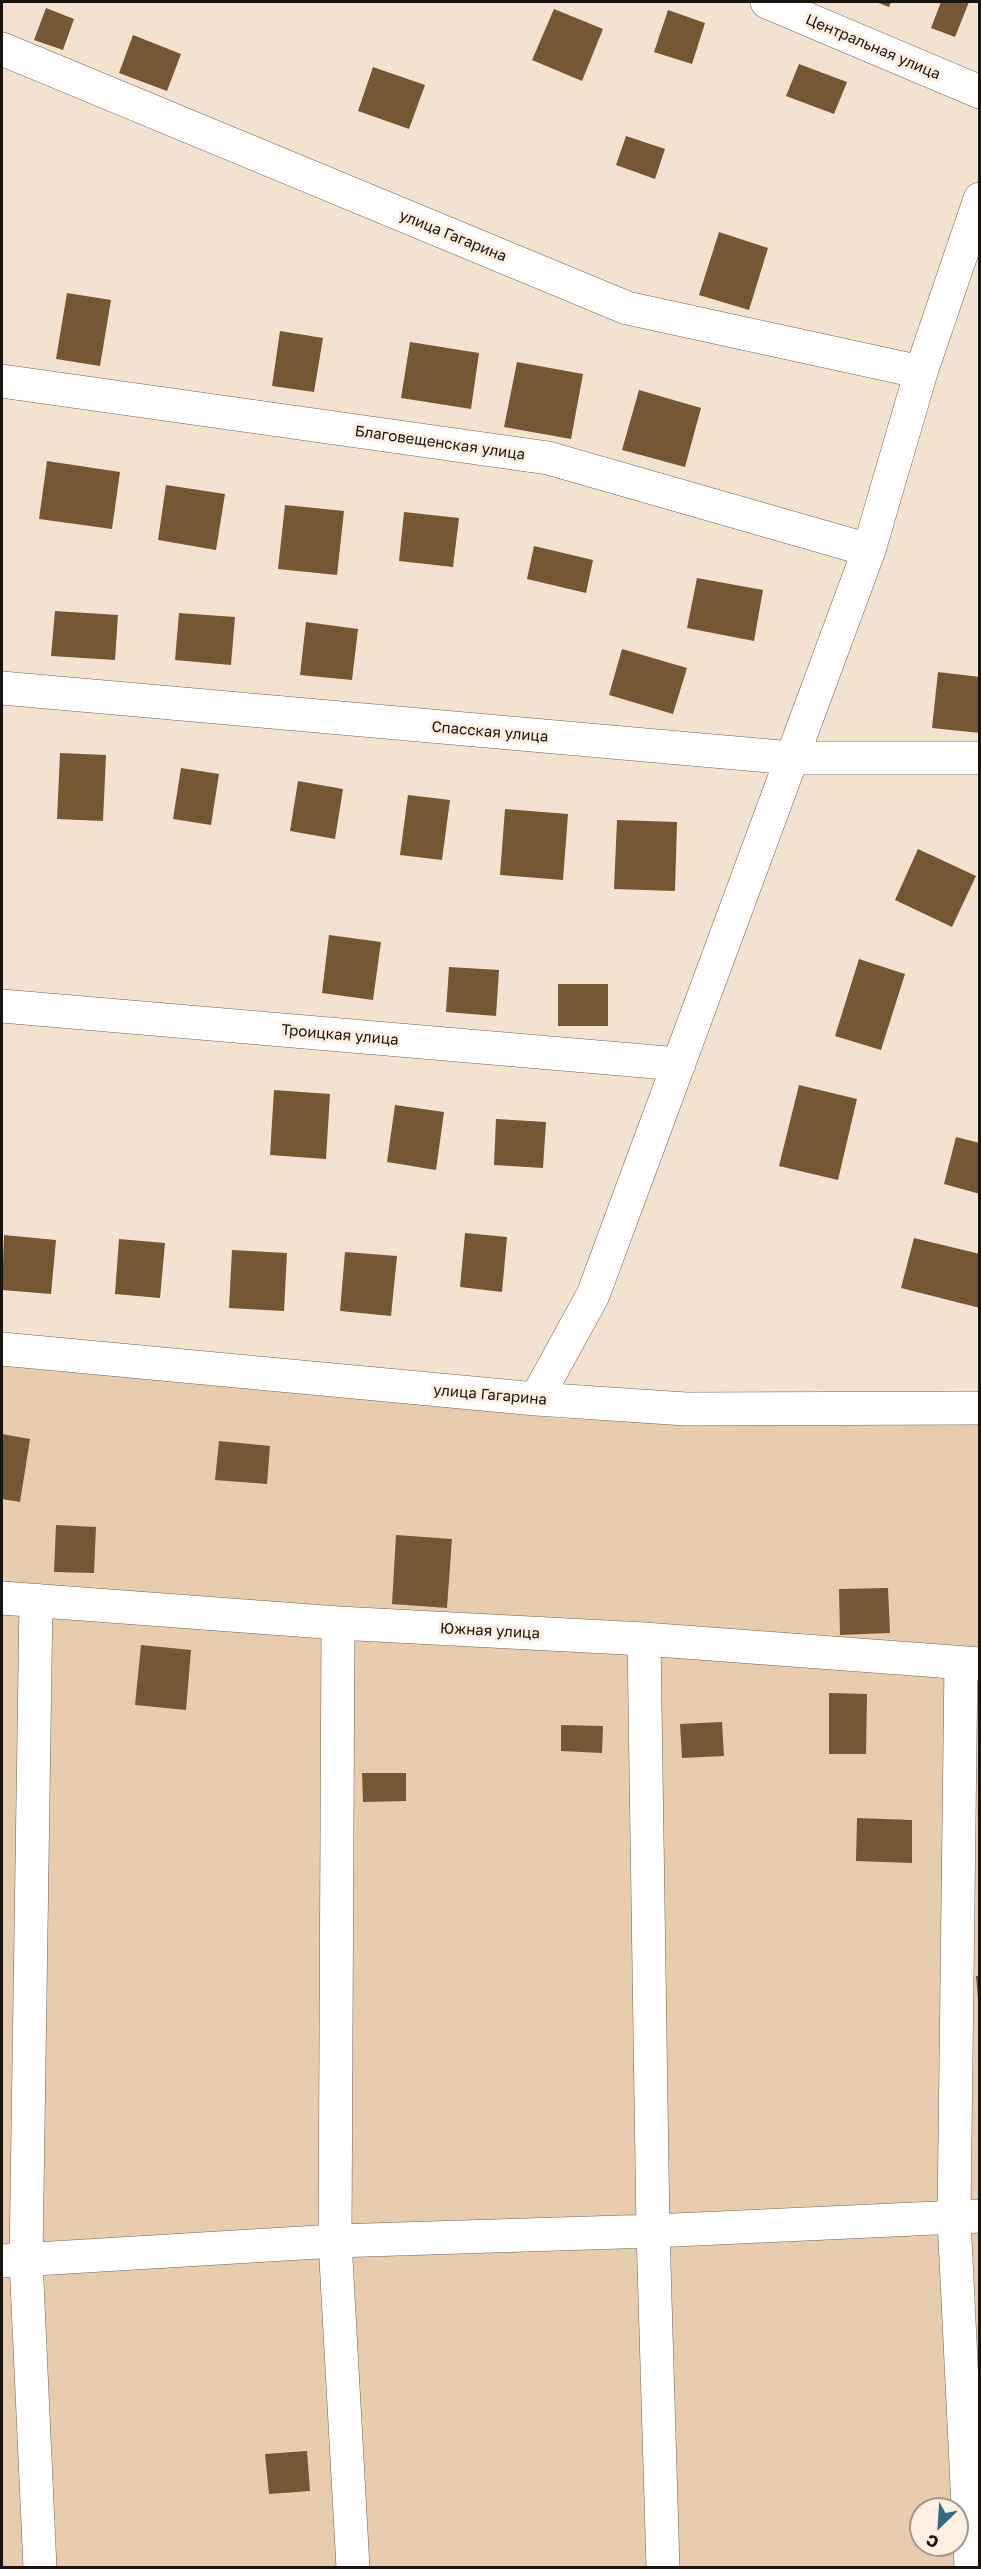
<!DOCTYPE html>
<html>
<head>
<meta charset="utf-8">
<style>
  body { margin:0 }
  #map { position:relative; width:981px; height:2569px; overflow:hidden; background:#f3e2d0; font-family:"Golos Text",sans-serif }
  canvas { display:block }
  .frame { position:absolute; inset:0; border:3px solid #18130c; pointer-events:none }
  .north { position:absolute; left:909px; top:2497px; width:60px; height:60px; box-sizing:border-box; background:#fdf0e2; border:2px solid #a1988c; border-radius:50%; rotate:205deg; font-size:16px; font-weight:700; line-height:24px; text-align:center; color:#18130c }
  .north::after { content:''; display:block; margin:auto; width:21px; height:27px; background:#2f6b82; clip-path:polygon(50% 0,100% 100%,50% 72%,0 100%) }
</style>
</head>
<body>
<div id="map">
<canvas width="981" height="2569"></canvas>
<div class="frame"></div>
<div class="north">С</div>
</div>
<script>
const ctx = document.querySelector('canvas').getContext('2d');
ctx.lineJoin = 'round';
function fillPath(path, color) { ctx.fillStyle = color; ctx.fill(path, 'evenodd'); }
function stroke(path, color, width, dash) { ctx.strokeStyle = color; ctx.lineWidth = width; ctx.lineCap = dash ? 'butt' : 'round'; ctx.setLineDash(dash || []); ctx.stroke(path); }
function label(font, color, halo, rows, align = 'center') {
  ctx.font = font + ' "Golos Text",sans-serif'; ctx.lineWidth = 6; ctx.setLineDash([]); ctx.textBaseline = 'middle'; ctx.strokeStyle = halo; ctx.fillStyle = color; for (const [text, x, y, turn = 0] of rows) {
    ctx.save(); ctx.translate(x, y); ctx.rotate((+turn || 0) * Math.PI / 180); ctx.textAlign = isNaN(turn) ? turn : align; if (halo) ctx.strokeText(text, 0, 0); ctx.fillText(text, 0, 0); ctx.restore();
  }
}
const green = new Path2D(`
  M2,1361l153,12 406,46 418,4v1144h-977zM921,2509h36v36h-36z`);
const building = new Path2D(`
  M876,2h15l-2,5z
  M941,2h28l-14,35 -24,-9z
  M46,8l28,11 -11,31 -29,-10z
  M554,9l49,20 -21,52 -50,-21z
  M668,10l37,13 -13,41 -38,-12z
  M133,35l48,19 -14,37 -48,-18z
  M799,64l48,18 -13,32 -48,-18z
  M373,67l52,18 -16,44 -51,-18z
  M626,136l39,13 -10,30 -39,-14z
  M719,232l49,16 -19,62 -50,-15z
  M67,293l44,7 -11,66 -44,-7z
  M280,331l43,7 -9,54 -42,-6z
  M410,342l69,11 -8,56 -70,-11z
  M517,362l66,12 -12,65 -67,-12z
  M639,390l62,18 -16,59 -63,-17z
  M47,461l73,11 -8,57 -73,-10z
  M166,485l59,9 -9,56 -58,-10z
  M285,505l59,6 -7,64 -59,-6z
  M404,512l55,6 -6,49 -54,-6z
  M534,546l59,14 -7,33 -59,-14z
  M697,578l66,12 -9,51 -67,-13z
  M55,611l63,4 -3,45 -64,-4z
  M179,613l56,4 -4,48 -56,-5z
  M306,622l52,7 -6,51 -52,-5z
  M622,649l65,19 -14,46 -64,-19z
  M938,672l42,5v56l-48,-5z
  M60,753l46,2 -3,66 -46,-2z
  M181,768l38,6 -8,51 -38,-6z
  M298,781l45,8 -8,50 -45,-8z
  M408,795l42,5 -8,60 -42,-5z
  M505,809l63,5 -5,66 -63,-5z
  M617,820l60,2 -2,69 -61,-2z
  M918,849l58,27 -24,51 -57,-27z
  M329,935l52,7 -8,58 -51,-7z
  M859,959l46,15 -24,76 -46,-14z
  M449,967l50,3 -3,46 -50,-4z
  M558,984h50v42h-50z
  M799,1085l58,14 -19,81 -59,-14z
  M274,1090l56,4 -4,65 -56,-4z
  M395,1105l49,7 -8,58 -49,-8z
  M496,1119l50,3 -3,46 -49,-3z
  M956,1137l24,6v51l-36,-10z
  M465,1233l42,4 -5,55 -42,-5z
  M4,1235l52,5 -5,54 -49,-4z
  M914,1238l66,16v54l-79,-20z
  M119,1239l46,4 -5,55 -45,-4z
  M232,1250l55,3 -3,58 -55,-3z
  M345,1252l52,4 -6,60 -51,-5z
  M2,1434l28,5 -10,63 -18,-3z
  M219,1441l51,5 -3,38 -52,-4z
  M56,1525l40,2 -2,46 -40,-1z
  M396,1535l56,4 -5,69 -55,-4z
  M888,1588l2,45 -50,2 -1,-46z
  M141,1645l50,5 -5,60 -51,-5z
  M829,1693l38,1 -1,60h-37z
  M722,1722l2,34 -42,2 -2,-34z
  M561,1725l42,1 -1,27 -41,-2z
  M362,1773h44v28l-43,1z
  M857,1818l55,2v43l-56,-2z
  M976,1976h4v23h-2z
  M307,2451l3,40 -41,3 -4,-40z`);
const minor = new Path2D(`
  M767,2l213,90
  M2,49l625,259 294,64
  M2,381l546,77 321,92
  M2,688l790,70h188
  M2,1006l677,58
  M2,1349l534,50 150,10 294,-1
  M536,1399l57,-104 276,-745 52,-178 59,-173
  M2,1598l336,25 306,16 336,25
  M36,1600l-10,660 14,308
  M338,1623l-3,618 18,327
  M644,1639l9,592 10,337
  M961,1663l-7,555 17,350
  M2,2261l333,-20 318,-10 327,-15`);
const streetNames = [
  ["Центральная улица",873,47,23],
  ["улица Гагарина",453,236,22],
  ["Благовещенская улица",440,443,8],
  ["Спасская улица",490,732,5],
  ["Троицкая улица",340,1035,5],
  ["улица Гагарина",490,1395,5],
  ["Южная улица",490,1631,3]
];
fillPath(green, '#e8ccae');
fillPath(building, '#765734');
stroke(minor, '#726354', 34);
stroke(minor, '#fff', 33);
label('15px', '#18130c', '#fdf0e2', streetNames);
</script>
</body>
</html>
